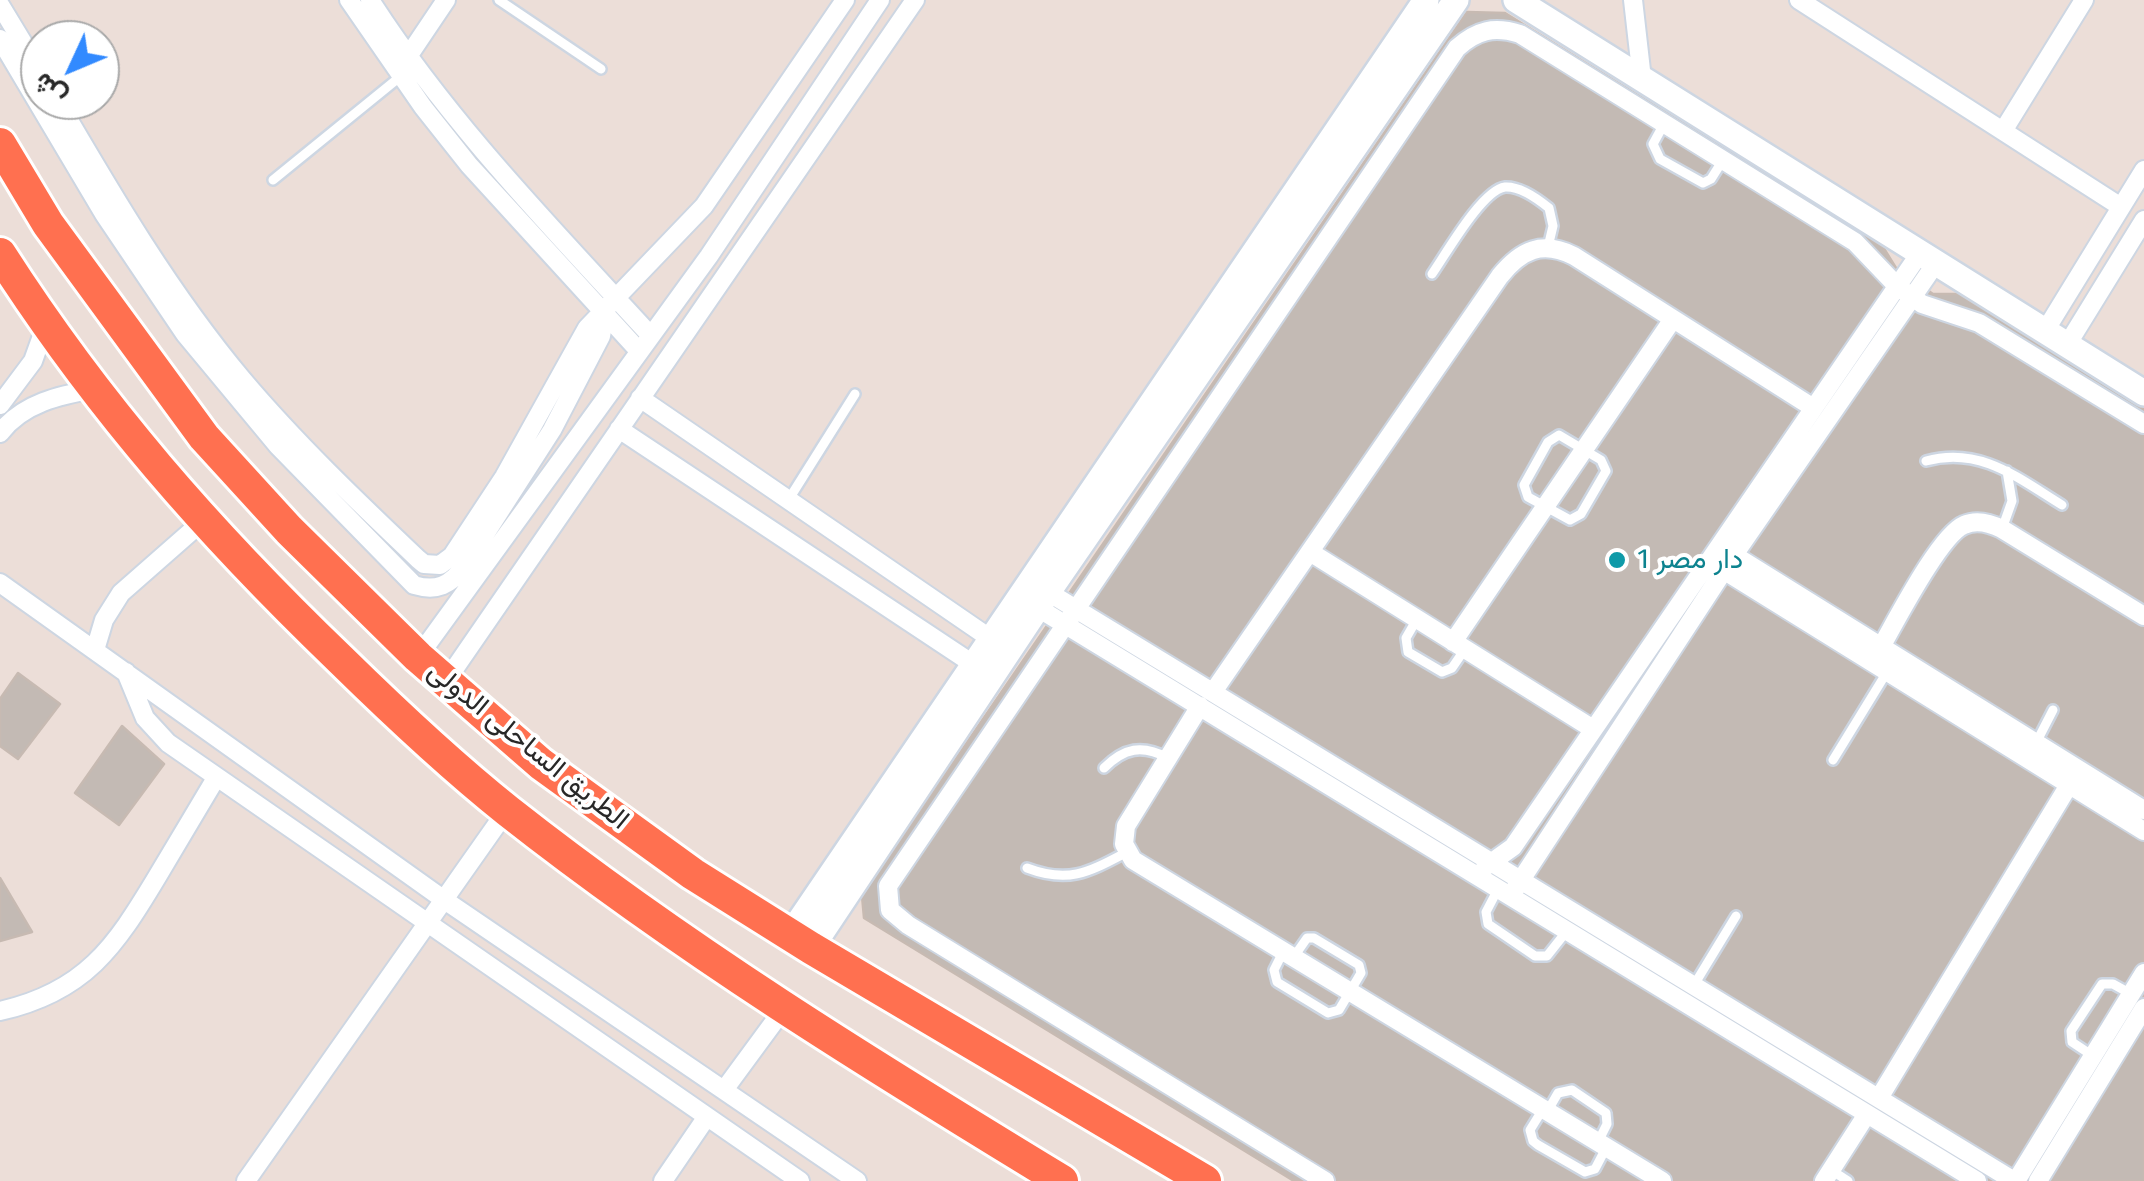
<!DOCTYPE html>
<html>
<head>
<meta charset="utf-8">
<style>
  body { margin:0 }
  #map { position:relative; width:2144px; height:1181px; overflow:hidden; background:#ecded8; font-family:"Fira Sans",Vazirmatn,sans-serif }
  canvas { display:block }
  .north { position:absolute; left:20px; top:20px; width:100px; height:100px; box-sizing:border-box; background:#fff; border:2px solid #a9a9a9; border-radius:50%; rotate:226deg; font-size:28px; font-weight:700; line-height:40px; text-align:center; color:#282828 }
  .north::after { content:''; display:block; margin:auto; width:35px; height:45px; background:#328aff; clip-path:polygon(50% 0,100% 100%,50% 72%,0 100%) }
</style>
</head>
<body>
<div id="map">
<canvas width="2144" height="1181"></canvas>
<div class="north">ش</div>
</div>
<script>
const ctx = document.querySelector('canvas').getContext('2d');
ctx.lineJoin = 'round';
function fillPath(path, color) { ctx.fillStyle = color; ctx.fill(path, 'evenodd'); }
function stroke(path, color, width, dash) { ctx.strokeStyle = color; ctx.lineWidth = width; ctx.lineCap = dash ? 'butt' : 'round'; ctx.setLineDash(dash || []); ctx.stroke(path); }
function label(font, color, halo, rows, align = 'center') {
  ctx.font = font + ' "Fira Sans",Vazirmatn,sans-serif'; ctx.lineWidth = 8; ctx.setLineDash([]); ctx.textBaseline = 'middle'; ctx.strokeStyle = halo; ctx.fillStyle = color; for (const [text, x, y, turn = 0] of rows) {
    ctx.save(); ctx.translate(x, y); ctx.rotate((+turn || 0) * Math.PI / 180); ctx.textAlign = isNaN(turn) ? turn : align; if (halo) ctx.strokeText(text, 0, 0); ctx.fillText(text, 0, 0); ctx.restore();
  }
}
const building = new Path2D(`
  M1467,12l38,1 378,234 13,21 37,26h25l186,115v772h-850l-430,-263 -2,-22z
  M18,673l42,31 -42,55 -18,-13v-47z
  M122,726l42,38 -45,61 -44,-32z
  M0,878l32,54 -32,9z`);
const lane = new Path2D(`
  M499,0l102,69
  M1664,124l-11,20 7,15 43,24 8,-4 12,-19
  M273,180l128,-104
  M1432,274c14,-20 50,-84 73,-87 15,-1 33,12 44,21l4,18 -5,21
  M1559,435l42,25 5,11 -25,43 -11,6 -42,-23 -4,-12 24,-43z
  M1926,461c54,-15 92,17 136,44
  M789,499l66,-105
  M2002,529l10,-28 -5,-30
  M1417,619l-11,19 2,14 34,20 10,-4 13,-19
  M2036,743l17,-33
  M1833,760l54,-88
  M1104,768c20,-20 38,-24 64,-10
  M1027,868c42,16 62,4 100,-16
  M1497,891l-11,21 2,12 47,32h12l19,-24
  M1283,952l-9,18 3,12 51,31 11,-3 22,-37 -2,-8 -45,-27h-7l-14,20
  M1694,985l42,-69
  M2093,1056l-21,-14 -1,-11 31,-47h11l18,10
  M1543,1109l-13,21 3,11 5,4 47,27 10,-3 11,-21
  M1547,1112l11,-19 14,-3 34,23 1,11 -9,18
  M1831,1170l17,11`);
const street = new Path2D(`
  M349,0l74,107 46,58 170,186
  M370,0c79,123 182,228 281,336
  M1633,0l9,79
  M1799,0l322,207
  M0,5l40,66
  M0,39l104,175 81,120 93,112 136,139c23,7 36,0 50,-18l88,-137 49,-94 4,-23
  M405,61l41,-61
  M57,100c56,96 113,193 185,279 54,64 115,122 176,180l6,5 16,1 12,-9 52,-79 83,-149 117,-122 141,-206
  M2003,131l81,-131
  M2045,331l99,-161
  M2067,345l77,-125
  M640,398l351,241
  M0,405l33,-44 14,-39
  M619,429l354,235
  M0,433c23,-30 60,-38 95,-44
  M1724,549l420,261
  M1310,552l283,177
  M1717,566l427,265
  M0,583l443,316 414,282
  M1048,592l966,589
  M1038,608l939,573
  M1453,642l220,-323
  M1881,647c15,-26 59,-112 83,-122 13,-6 26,-2 38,4l142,87
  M95,650l9,-30 17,-27 82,-72
  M418,657l291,-401 171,-256
  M126,672l19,46 23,25 632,438
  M446,681l469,-681
  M1213,692l287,-416c21,-26 42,-36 74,-20l238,151
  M1200,706l-74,120 -2,18 9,16 529,321
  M1485,867l28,-20 407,-594
  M1515,889l219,-334 202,-292
  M0,1011c85,-19 115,-64 157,-134 20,-33 39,-66 59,-99
  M724,1090l61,-83
  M1879,1098l190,-313
  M246,1181l261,-371
  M663,1181l43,-63
  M1325,1181l-417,-256 -18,-15 -2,-24 569,-838c20,-18 37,-22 63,-14l335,208 42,44 25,18 57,19 165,101
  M1824,1181l43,-67
  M2016,1181l128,-208
  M2038,1181l106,-173`);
const secondary = new Path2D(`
  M1516,0l628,393
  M790,935l636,-935
  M811,948l237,-356 408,-592`);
const highway = new Path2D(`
  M0,144l48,80 156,213 85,93 129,127 123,107 152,110 118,74 394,233
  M0,254c98,153 210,280 340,405 54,53 109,105 168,152 175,138 365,255 554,370`);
const markers = [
  [1617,560,10,"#0f9aa8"]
];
const cultureNames = [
  ["دار مصر 1",1637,560]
];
const streetNames = [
  ["الطريق الساحلى الدولى",528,746,39]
];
fillPath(building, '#c3bab4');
stroke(building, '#c7bab2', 2.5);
stroke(lane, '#cdd6e2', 14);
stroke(street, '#cdd6e2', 22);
stroke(secondary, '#cdd6e2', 30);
stroke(highway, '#fff', 38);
stroke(lane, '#fff', 9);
stroke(street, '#fff', 18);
stroke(secondary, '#fff', 25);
stroke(highway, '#ff7050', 32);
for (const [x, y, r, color] of markers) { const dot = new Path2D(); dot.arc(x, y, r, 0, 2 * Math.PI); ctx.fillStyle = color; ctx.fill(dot); stroke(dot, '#fff', 4); }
label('28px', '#0d838f', '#fff', cultureNames, 'left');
label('28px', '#282828', '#fff', streetNames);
</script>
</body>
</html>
